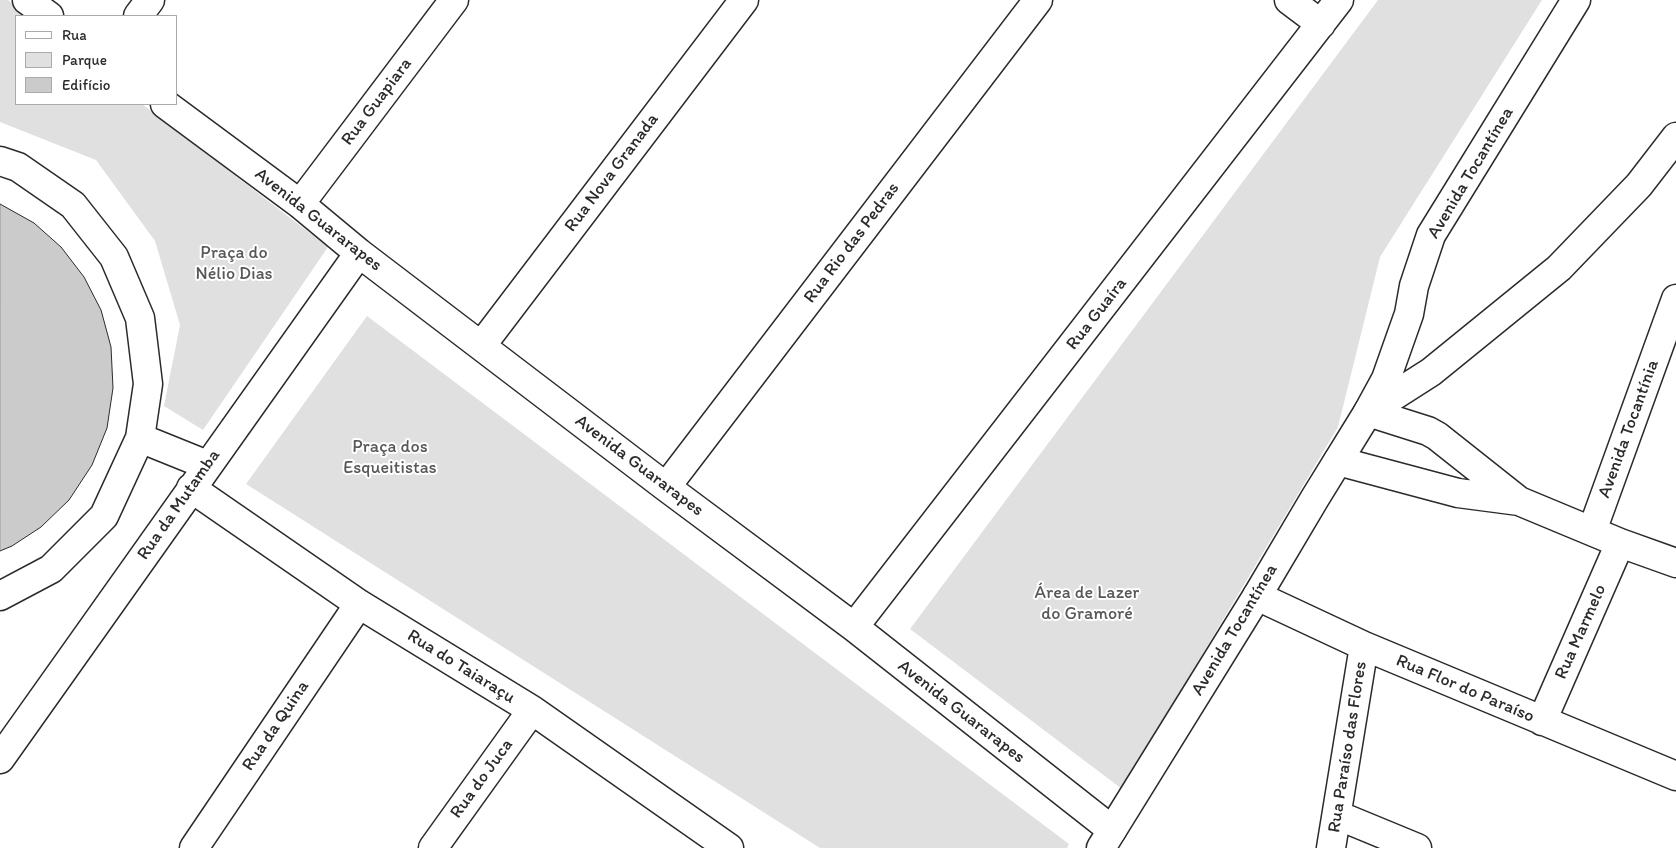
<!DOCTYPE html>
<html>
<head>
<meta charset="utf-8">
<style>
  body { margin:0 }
  #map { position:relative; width:1676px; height:848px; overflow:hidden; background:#fff; font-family:Itim,sans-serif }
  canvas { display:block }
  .legend { position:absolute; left:15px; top:15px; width:162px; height:90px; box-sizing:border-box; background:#fff; border:1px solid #aaa; margin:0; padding:6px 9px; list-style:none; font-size:15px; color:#2b2b2b }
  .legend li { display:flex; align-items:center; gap:10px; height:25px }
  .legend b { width:25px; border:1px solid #aaa }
</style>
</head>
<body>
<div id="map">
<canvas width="1676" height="848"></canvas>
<ul class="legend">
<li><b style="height:6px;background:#fff"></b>Rua</li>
<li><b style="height:14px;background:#e0e0e0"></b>Parque</li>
<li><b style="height:14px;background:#cbcbcb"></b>Edifício</li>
</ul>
</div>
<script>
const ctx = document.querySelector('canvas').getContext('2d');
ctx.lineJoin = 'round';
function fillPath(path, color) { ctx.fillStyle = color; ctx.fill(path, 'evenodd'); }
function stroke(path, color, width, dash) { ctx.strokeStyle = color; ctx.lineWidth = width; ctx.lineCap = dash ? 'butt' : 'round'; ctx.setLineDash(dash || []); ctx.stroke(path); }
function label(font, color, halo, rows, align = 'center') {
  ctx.font = font + ' Itim,sans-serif'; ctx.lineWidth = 4; ctx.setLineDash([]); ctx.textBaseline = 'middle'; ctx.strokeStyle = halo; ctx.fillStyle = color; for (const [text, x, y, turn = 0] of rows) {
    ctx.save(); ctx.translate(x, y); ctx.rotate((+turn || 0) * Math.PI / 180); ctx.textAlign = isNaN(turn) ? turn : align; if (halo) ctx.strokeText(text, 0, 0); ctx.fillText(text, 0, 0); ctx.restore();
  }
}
const green = new Path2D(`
  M0,0h8l21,16h-13v88h126l186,143 -125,183 -39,-24 16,-81 -25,-84 -59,-81 -96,-38z
  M1378,0h164l-162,257 -42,170 -216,362 -212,-160z
  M367,316l702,528 -2,4h-247l-574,-364z`);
const building = new Path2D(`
  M0,204l34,19 27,24 23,30 17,33 10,37 2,41 -6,40 -15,37 -23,35 -28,27 -29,19 -12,5z`);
const minor = new Path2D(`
  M27,0l22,16
  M1289,0l32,24
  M138,16l12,-16
  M165,104l135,100 59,49 307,234 188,140 258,203
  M0,161l18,6 55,38 41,52 26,61 8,66 -8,54 -36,78 -53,53 -51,27
  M300,204l154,-204
  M481,346l263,-346
  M1368,412l60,19 9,5 82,65 101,42 56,20
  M140,438l67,27
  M1338,461l120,32 61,8
  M666,487l372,-487
  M191,488l168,116 173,106 197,138
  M1592,531l84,-232
  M1257,596l107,50 312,130
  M854,627l485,-627
  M1542,721l78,-178
  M0,759l359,-506
  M1337,815l80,33
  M194,848l165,-244
  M433,848l99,-138
  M1331,848l33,-202`);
const major = new Path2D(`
  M1370,411l61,-39 128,-104 80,-83 37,-48
  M1101,848l156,-252 58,-98 53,-86 18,-33 23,-65 5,-28 17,-51 145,-235`);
const streetNames = [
  ["Rua Guapiara",377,102,-53],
  ["Rua Nova Granada",612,173,-53],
  ["Avenida Tocantínea",1471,173,-59],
  ["Avenida Guararapes",318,220,38],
  ["Rua Rio das Pedras",852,243,-53],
  ["Rua Guaíra",1097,314,-52],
  ["Avenida Tocantínia",1629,429,-70],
  ["Avenida Guararapes",639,466,37],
  ["Rua da Mutamba",179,505,-55],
  ["Avenida Tocantínea",1235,630,-59],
  ["Rua Marmelo",1581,632,-66],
  ["Rua do Taiaraçu",461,667,32],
  ["Rua Flor do Paraíso",1465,689,23],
  ["Avenida Guararapes",961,712,38],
  ["Rua da Quina",276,726,-56],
  ["Rua Paraíso das Flores",1348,747,-81],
  ["Rua do Juca",482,779,-54]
];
const parkNames = [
  ["Praça do",234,253],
  ["Nélio Dias",234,274],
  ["Praça dos",390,447],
  ["Esqueitistas",390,468],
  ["Área de Lazer",1087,593],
  ["do Gramoré",1087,614]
];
fillPath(green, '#e0e0e0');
fillPath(building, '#cbcbcb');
stroke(building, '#2b2b2b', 1);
stroke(minor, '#2b2b2b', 31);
stroke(major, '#2b2b2b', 31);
stroke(minor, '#fff', 28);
stroke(major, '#fff', 28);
label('18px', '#2b2b2b', '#fff', streetNames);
label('18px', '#585858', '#fff', parkNames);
</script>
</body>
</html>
